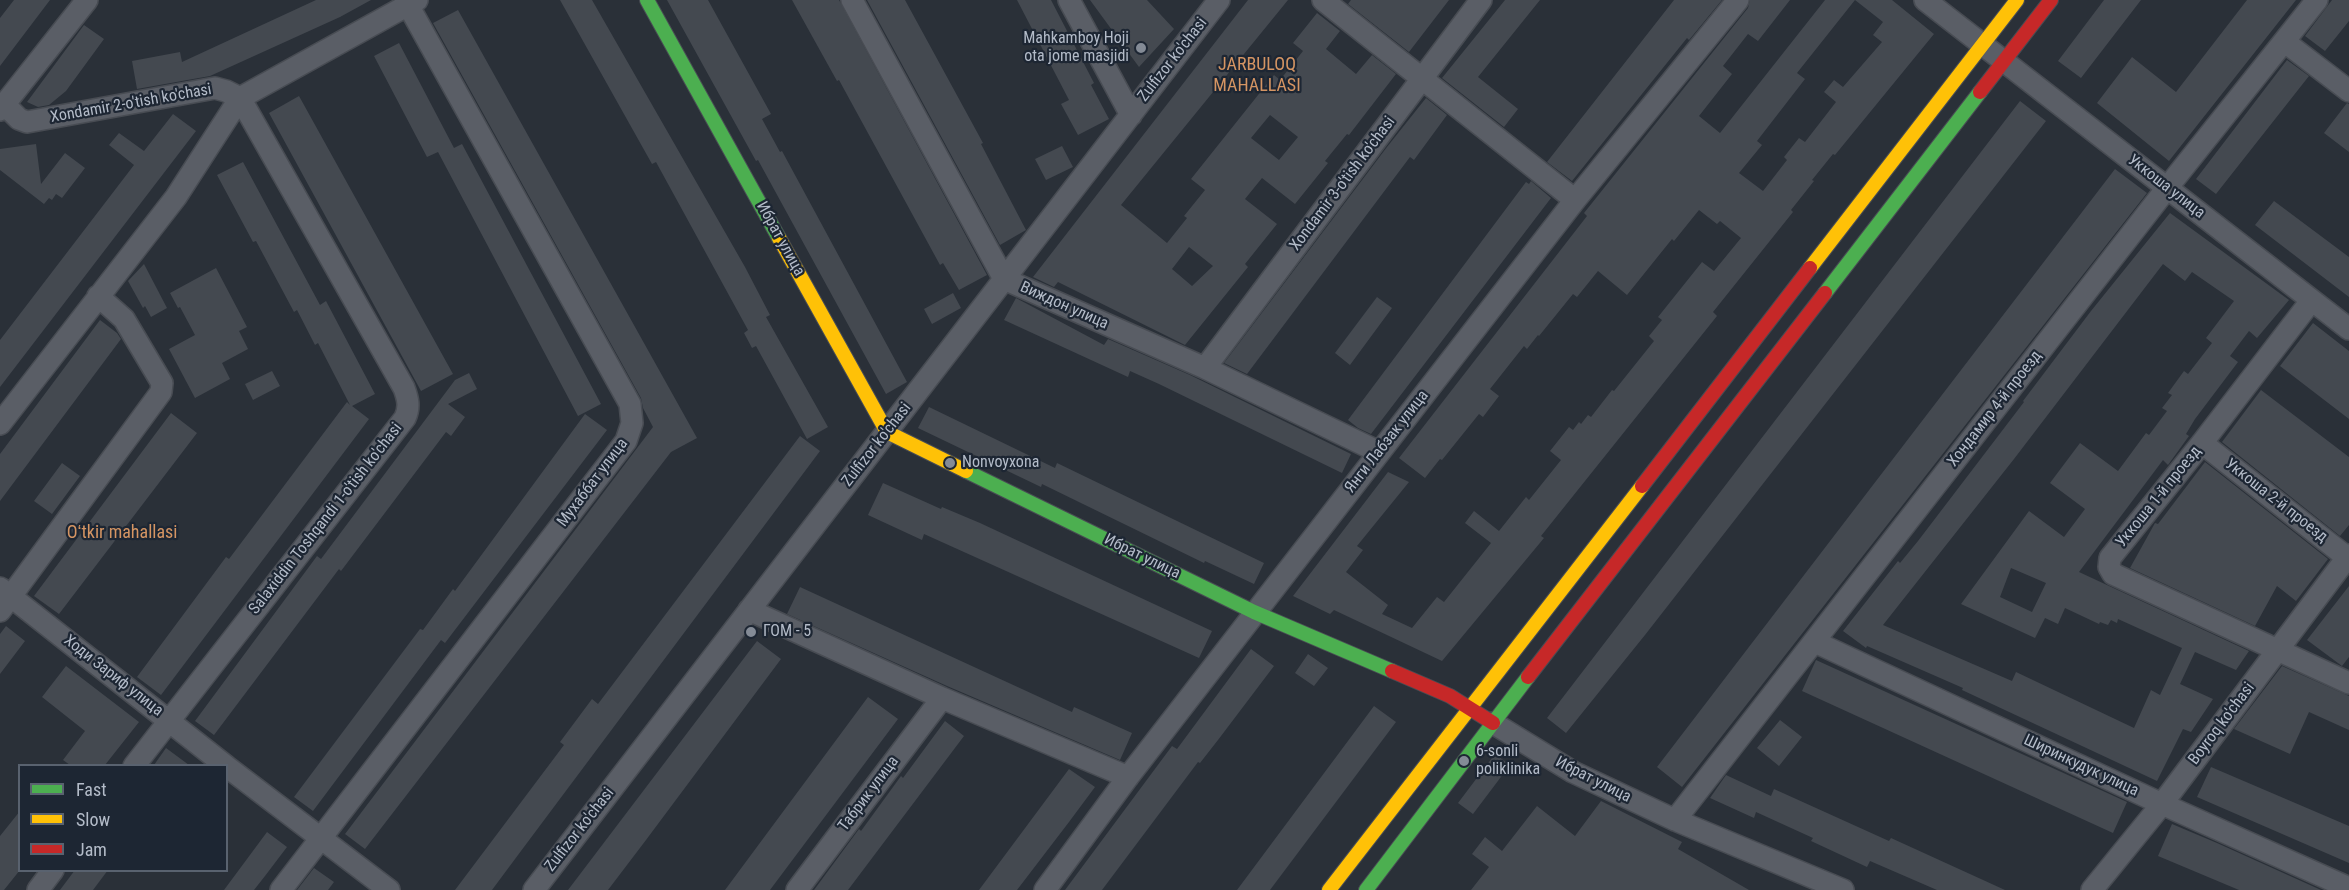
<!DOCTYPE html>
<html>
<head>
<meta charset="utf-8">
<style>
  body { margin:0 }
  #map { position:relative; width:2349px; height:890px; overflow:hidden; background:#2a3038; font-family:"Roboto Condensed",sans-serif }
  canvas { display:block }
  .legend { position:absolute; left:18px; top:764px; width:210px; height:108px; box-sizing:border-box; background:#1d2633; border:2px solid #59626f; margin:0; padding:8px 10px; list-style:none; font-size:18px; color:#b4bcc9 }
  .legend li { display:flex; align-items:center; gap:12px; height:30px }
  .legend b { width:30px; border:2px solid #59626f }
</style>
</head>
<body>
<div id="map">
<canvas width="2349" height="890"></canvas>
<ul class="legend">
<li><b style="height:8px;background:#4caf50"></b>Fast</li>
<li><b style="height:8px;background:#ffc107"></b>Slow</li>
<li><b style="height:8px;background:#c62828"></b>Jam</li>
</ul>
</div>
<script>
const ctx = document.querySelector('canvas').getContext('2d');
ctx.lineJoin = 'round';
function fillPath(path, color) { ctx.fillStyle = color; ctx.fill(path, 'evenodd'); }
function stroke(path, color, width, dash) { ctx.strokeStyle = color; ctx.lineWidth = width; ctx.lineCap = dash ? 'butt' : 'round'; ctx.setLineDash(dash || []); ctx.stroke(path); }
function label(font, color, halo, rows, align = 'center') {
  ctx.font = font + ' "Roboto Condensed",sans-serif'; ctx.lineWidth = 4.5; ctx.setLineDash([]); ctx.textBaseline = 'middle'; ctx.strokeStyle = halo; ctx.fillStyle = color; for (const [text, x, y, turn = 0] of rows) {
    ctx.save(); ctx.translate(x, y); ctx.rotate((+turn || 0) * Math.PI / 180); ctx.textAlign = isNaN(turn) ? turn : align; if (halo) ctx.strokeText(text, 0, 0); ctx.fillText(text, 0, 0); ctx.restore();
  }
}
const building = new Path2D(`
  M14,0h36l-50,66v-48z
  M316,0h55l-31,17 -130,59 -73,13 -5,-28 48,-9 2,10z
  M560,0h32l153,267 25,48 -4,2 62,110 -21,12 -51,-93 -4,2 -8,-15 4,-3 -92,-168 -4,2z
  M667,0h41l63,114 -9,5 18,33 2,-1 125,231 -21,12 -128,-234 -2,1z
  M792,0h47l148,275 -28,15 -16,-27 -3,2 -101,-185 -2,1z
  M867,0h38l78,143 -2,1 45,86 -26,15z
  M1017,0h34l43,83 -3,2 18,34 -31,16 -17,-31 8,-4z
  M1090,0h57l27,29 -35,38z
  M1248,0h40l-167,205 46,38 20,-25 -3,-2 21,-26 -14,-11 83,-104 6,5 23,-29 -10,-8 24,-30 23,18 -14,18 30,25 16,-19 24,19 -47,61 -2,-1 -22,27 3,2 -33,41 -33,-26 -17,21 32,25 -32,40 3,3 -63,78 -127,-63 -4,5 -21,-10zM1270,115l28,22 -19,23 -28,-22zM1189,247l24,19 -21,20 -20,-17z
  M1351,0h98l-40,52 -61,-48z
  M1505,0h35l-62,77 40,32 -14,18 -62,-49z
  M1674,0h48l-33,40 -2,-2 -115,143 -25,-19z
  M1750,0h40l-32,41 -10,-7 -25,32 9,8 -33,42 21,17 105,-133h30l-58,73 8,6 -48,62 5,4 -23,28 24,18 24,-31 -3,-3 15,-19 6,4 31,-40 -12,-10 10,-12 9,7 39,-45 -9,-7 10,-13 -28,-22h37l42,34 -99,121 -2,-1 -21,26 2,1 -23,29 2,2 -80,100 4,4 -176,220 3,2 -102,123 -108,-51 -4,4 -37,-18 95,-124 21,10 -52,64 6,4 -17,22 42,33 -6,9 30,14 25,-31 7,5 47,-59 -26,-20 9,-12 25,20 27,-34 3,3 32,-40 -11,-9 19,-24 4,3 6,-8 2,2 7,-9 3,2 21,-27 2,1 40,-50 -5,-5 13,-16 -4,-3 44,-55 12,9 27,-33 -21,-17 -3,3 -18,-14 -25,31 -2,-2 -45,56 -29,-24 -21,26 -4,-3 -34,42 -1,-1 -11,14 -3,-3 -34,43 9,7 -16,21 -4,-3 -37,46 -2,-1 -15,19 -26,-20 188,-242 -3,-3 164,-205z
  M2104,0h37l-60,78 -23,-17z
  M2247,0h49l-127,161 -72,-58 35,-46 44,35z
  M2332,0h17v21l-24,30 -20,-15z
  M458,10l239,428 -26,14 -306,397 -20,-15 308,-407 -10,-19 -2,-10 -208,-375z
  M84,25l20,14 -38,52 -17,14 -11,2 -11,-5z
  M399,43l55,105 8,-4 139,260 -23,12 -140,-264 -11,5 -53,-101z
  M2287,60l22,16 -93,118 -20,-15z
  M299,96l154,278 -32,17 -152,-278z
  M1426,98l21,17 -33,45 -4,-3 -163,217 -23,-11 163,-216z
  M2020,101l26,20 -401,514 -79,98 -19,-15z
  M2347,103l2,1v48l-25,-19z
  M173,114l23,17 -196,256v-47l134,-175 -25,-20 10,-12 25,18z
  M36,144l5,40 24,-31 20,15 -23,30 -6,-4 -4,6 -3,-2 -5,6 -44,-34v-21z
  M1062,146l11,21 -27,13 -11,-21z
  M243,162l77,143 6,-4 49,93 -23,12 17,13 -208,276 -24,-18 89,-120 3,2 118,-157 3,3 -32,-62 -3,2 -18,-35 -3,2 -38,-71 -3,1 -36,-67z
  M2115,169l32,24 -465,594 -25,-20z
  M1531,181l20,17 -180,236 -13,-6 -10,-8 178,-238 3,2z
  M2274,201l75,56v40l-94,-72z
  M2170,213l119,87 -32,38 -8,-7 -19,25 8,6 -43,57 -9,15 3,2 -21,29 -5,-5 -84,112 170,79 -13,19 -41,-18 -15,32 33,15 -22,33 -8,-3 -26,52 -195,-91 1,-2 -96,-42 -1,2 -23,-17 55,-70 2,2 18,-22 106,-139 -1,-1 68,-90zM2163,264l22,17 7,-9 42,29 -28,37 6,5 -24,31 -4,-3 -16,22 4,2 -10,13 5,3 -18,24 -3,-2 -28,38 -38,-28 -30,40 35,26 -21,28 -35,-26 -68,93 74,34 10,-20 13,6 7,-16 34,16 1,-2 8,3 3,-5 6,3 1,-4 64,29 -22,47 -9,-5 -17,38 -118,-56 -4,9 -129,-56 131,-166zM2011,568l35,15 -14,29 -32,-15z
  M144,264l23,44 -16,9 -6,-11 -2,2 -15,-27z
  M216,268l31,59 -8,4 9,18 -26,14 8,16 -35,19 -26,-49 26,-14 -15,-28 -2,1 -8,-15z
  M953,293l8,15 -29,16 -8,-15z
  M1377,297l15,11 -42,57 -15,-12z
  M1016,298l88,47 4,-6 82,36 161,79 -9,19 -183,-89 -29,-13 -2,6 -124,-57z
  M100,320l17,13 4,6 -121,162v-47z
  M2313,323l36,28v68l-69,-53z
  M272,371l8,15 -27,14 -8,-16z
  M469,373l8,16 -29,15 17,13 -14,19 -5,-4 -105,139 -2,-2 -125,166 -19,-14 122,-165 4,3 134,-179z
  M2261,390l88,67v68l-9,11 -118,-94z
  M929,407l126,61 2,-5 207,100 -10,21 -49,-23 -1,2 -162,-79 -1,3 -123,-59z
  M171,413l26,20 -138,181 -25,-18z
  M585,414l22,16 -162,213 -4,-3 -128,171 -19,-14 126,-168 3,1 30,-41 2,2z
  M800,436l20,15 -302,404 -26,35h-37l109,-145 -4,-3 32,-43 6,5z
  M2205,462l123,97 -32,42 -19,-15 -22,40 -125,-58 25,-45 3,1z
  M62,463l18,13 -28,38 -18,-13z
  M883,483l58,26 1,-2 38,16 232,108 -13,27 -275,-124 -2,6 -54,-25z
  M2349,586v71l-7,9 -35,-26z
  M800,587l272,125 2,-5 58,26 -12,27 -173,-74 -160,-72z
  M6,626l19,15 -25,33v-40z
  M757,641l24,18 -135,181 -38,50h-40z
  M1251,649l23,17 -56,74 -18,23 -2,-1 -96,128h-37l107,-144 5,3z
  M1308,654l20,14 -14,18 -19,-13z
  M1816,660l311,142 -14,31 -311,-142z
  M66,666l73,56 -34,43h-35l-7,-5 22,-29 -43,-34z
  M2282,666l67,30v34l-40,-18 -19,42 -56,-25z
  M868,697l30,22 -128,171h-45z
  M1374,706l22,16 -126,168h-33z
  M1780,720l22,17 -23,29 -22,-18z
  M945,721l19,15 -116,154h-34l45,-61 2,2 40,-55 2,2z
  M166,748l23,17h-35z
  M1495,754l15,11 -37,49 -15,-11z
  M2211,767l138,59v37l-152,-66z
  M1069,769l26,18 -26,35 -52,68h-38z
  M1726,775l45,21 3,-7 115,52 2,-3 114,52h-68l-67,-29 -3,6 -56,-26 2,-3 -57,-26 -2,6 -44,-20z
  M1601,801l81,41 -4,7 71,41h-278l18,-23 -17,-13 13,-17 17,14 35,-45 38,30z
  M20,811v59l-16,20h-4v-54z
  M2172,824l45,19 104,47h-82l-81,-34z
  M267,832l20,15 -22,29 -11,14h-30z
  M314,868l20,14 -6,8h-31z
  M75,870h33l-15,20h-33z`);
const street = new Path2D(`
  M852,0l152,279 201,89 174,84
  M1069,0l62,115
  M1323,0l252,200
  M1925,0l424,329
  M2285,42l64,49
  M5,105l14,14 8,3 188,-34 11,3 14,7 177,-98
  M0,110l87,-110
  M2311,301l-109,142 -92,115 -1,9 4,7 236,109
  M1205,368l276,-368
  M0,424l176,-227 64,-99 164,290c4,11 6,19 1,30l-271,348
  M2202,443l147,116
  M0,588l226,178
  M749,610l193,88 186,79
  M0,611l161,-219 1,-9 -38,-64 -26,-23
  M1815,642l347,162 187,84
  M1493,723l80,49 102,48 168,70
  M226,766l163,124
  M1675,820l492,-632 150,-188
  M38,890l15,-20
  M281,890l345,-449 6,-18 -2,-19 -222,-399
  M534,890l685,-890
  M797,890l145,-192
  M1045,890l83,-113 447,-577 163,-200
  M2092,890l70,-86 187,-249`);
const fast = new Path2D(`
  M647,0l132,238
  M1825,293l155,-201
  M966,471l288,141 138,59
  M1366,890l162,-213`);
const slow = new Path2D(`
  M779,238l108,194 79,39
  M1810,268l207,-268
  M1329,890l313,-404`);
const jam = new Path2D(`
  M1980,92l71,-92
  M1642,486l168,-218
  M1392,671l58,25 43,27
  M1528,677l297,-384`);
const markers = [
  [1141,48,6,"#848b96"],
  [950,463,6,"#848b96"],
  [751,632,6,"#848b96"],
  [1464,761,6,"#848b96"]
];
const poiNames = [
  ["Mahkamboy Hoji",1129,39,"right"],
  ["ota jome masjidi",1129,57,"right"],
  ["Nonvoyxona",962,463],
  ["ГОМ - 5",763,632],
  ["6-sonli",1476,752],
  ["poliklinika",1476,770]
];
const streetNames = [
  ["Zulfizor ko'chasi",1173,60,-52],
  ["Xondamir 2-o'tish ko'chasi",131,104,-10],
  ["Xondamir 3-o'tish ko'chasi",1343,184,-53],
  ["Уккоша улица",2166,187,38],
  ["Ибрат улица",780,239,61],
  ["Виждон улица",1064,306,24],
  ["Хондамир 4-й проезд",1995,409,-52],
  ["Янги Лабзак улица",1387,442,-52],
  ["Zulfizor ko'chasi",877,445,-52],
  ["Мухаббат улица",593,483,-53],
  ["Уккоша 1-й проезд",2159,497,-51],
  ["Уккоша 2-й проезд",2276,501,38],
  ["Salaxiddin Toshqandi 1-o'tish ko'chasi",326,519,-52],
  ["Ибрат улица",1142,557,26],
  ["Ходи Зариф улица",113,676,38],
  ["Boyroq ko'chasi",2222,724,-53],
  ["Ширинкудук улица",2081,766,25],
  ["Ибрат улица",1593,780,27],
  ["Табрик улица",869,794,-53],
  ["Zulfizor ko'chasi",580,830,-52]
];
const neighbourhoodNames = [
  ["JARBULOQ",1257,65],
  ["MAHALLASI",1257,86],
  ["Oʻtkir mahallasi",122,533]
];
fillPath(building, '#444950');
stroke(street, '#484c53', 24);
stroke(fast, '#484c53', 16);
stroke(slow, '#484c53', 16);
stroke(jam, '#484c53', 16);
stroke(street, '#5a5e66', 21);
stroke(fast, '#4caf50', 14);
stroke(slow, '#ffc107', 14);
stroke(jam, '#c62828', 14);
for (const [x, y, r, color] of markers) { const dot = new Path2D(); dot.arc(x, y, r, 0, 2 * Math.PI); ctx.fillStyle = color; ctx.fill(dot); stroke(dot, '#1d2633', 2); }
label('16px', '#b4bcc9', '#1d2633', poiNames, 'left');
label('16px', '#b4bcc9', '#1d2633', streetNames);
label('18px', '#d59563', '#1d2633', neighbourhoodNames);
</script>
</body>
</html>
